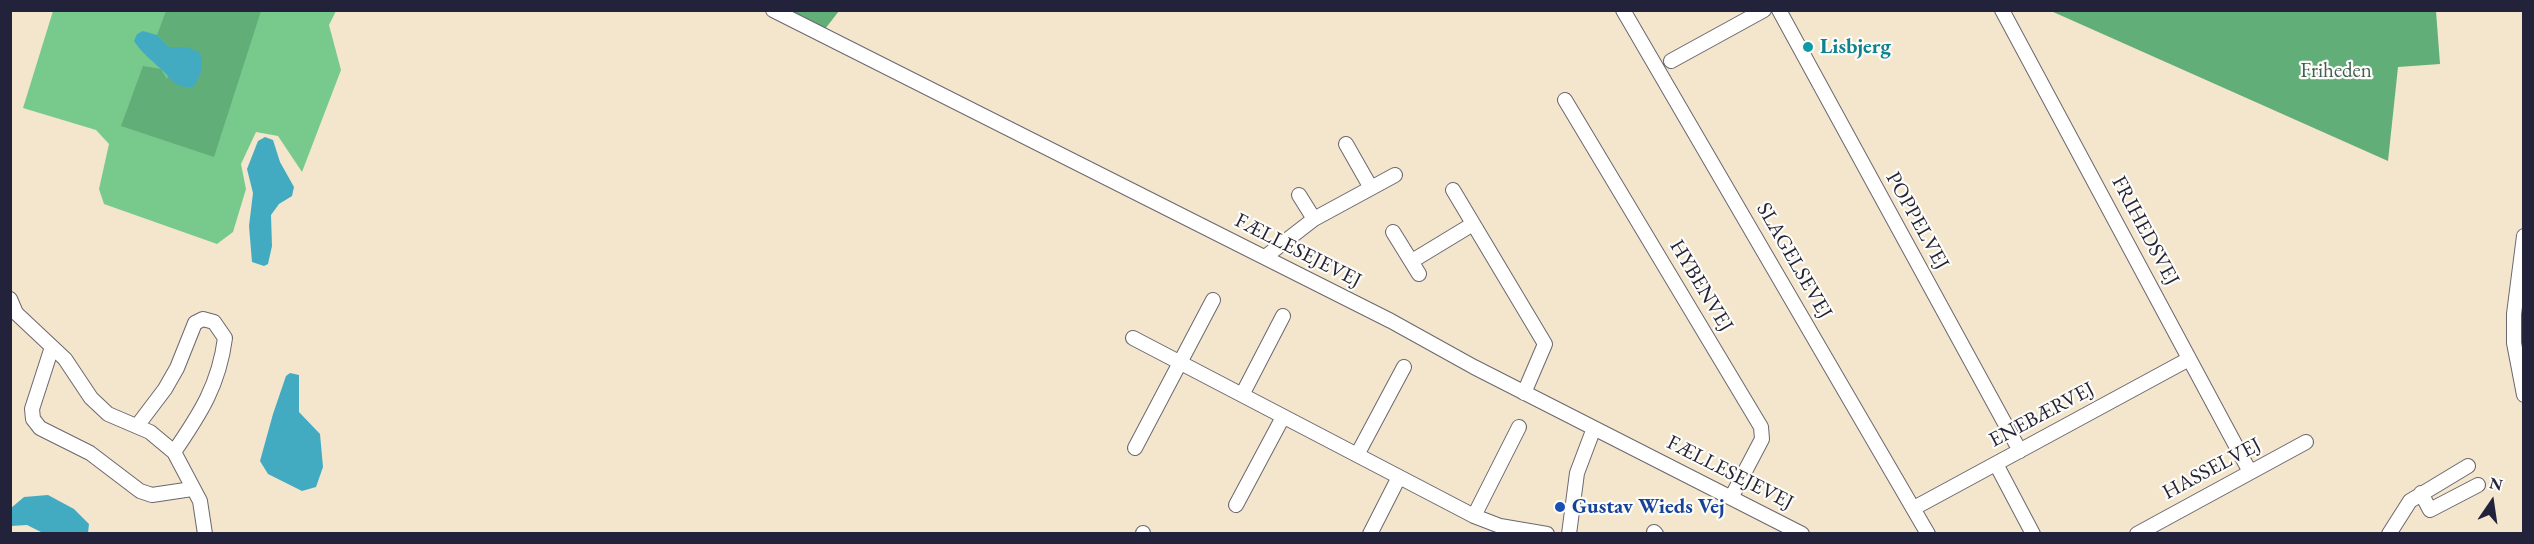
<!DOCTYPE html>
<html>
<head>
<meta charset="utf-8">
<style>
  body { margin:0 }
  #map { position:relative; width:2534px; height:544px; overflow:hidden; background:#f3e6cc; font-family:"EB Garamond",serif }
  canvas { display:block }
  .frame { position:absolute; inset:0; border:12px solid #22223b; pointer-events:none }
  .north { position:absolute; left:2462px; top:472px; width:60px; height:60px; -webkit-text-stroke:4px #fdfcf7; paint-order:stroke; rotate:13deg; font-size:16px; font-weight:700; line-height:24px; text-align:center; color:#22223b }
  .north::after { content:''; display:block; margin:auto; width:21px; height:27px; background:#22223b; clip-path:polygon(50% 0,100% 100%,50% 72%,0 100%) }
</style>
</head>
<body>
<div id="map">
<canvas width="2534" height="544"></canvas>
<div class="frame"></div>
<div class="north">N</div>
</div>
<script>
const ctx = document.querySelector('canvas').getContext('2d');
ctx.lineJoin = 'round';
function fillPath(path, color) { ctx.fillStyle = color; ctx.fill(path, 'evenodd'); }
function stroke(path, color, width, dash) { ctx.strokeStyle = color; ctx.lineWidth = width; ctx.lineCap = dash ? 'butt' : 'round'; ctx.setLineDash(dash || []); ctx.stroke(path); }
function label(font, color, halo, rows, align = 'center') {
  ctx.font = font + ' "EB Garamond",serif'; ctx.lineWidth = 4.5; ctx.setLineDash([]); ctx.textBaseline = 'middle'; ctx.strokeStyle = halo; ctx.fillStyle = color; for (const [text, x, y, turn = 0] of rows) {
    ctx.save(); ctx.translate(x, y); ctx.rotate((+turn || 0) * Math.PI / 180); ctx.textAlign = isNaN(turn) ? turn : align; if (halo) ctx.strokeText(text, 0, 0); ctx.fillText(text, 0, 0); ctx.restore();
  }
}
const green = new Path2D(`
  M53,11h283l-7,14 12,45 -39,102 -24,-36 -22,-4 -15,32 5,25 -13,43 -16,12 -113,-40 -5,-15 10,-45 -13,-14 -73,-22z`);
const forest = new Path2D(`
  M166,11h95l-47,146 -93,-31 22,-60 18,3 6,10 9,-31 -7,-1 -12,-12z
  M787,11h52l-14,18z
  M2051,11h385l4,53 -42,3 -10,94z`);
const water = new Path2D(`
  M143,31l14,4 12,12h18l12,5c6,12 2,25 -6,35 -18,2 -21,-8 -32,-18 -11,-10 -19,-16 -27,-28l3,-7z
  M265,137l8,3 7,22 14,25 -2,9 -13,8 -8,11 1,31 -4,18 -4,2 -12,-4 -3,-36 4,-33 -6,-24 11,-28z
  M290,373l9,2v37l21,22 3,33 -7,20 -14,4 -34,-17 -8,-13 13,-47 13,-38z
  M48,495l26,14 15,15 -1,9h-45l-16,-8 -16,1v-18l13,-11z`);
const minor = new Path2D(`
  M773,10l618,311 83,46 328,167
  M1623,10l305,524
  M1779,10l241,441
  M2002,10l248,462
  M1671,61l93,-51
  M1565,100l196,327 1,12 -31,59
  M1346,144l25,44
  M1453,190l92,154 -21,49
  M1299,195l15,24
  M1393,232l26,42
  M2524,236l-10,78v29l10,52
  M1265,257l49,-38 81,-44
  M1412,261l61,-37
  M10,299l6,14 49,46 26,39 17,16 42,18 24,20 26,49 5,33
  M1133,338l341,178 26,10 47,8
  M52,347l-20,62 1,10 7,9 50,25 50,38 12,4 40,-6
  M1242,395l41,-79
  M137,426l28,-37 12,-21 18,-45 8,-4 11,3 11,16c-6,47 -25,76 -51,114
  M1135,448l78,-148
  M1357,455l47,-88
  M1996,464l37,70
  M2421,493l9,17 48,-25
  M1236,505l47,-88
  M1914,508l275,-149
  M1474,516l45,-89
  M1654,532l2,2
  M1143,534v-1
  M1370,534l29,-57
  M1569,534l8,-61 17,-45
  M2137,534l169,-92
  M2389,534l21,-33 58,-35`);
const markers = [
  [1808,47,6,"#0f9aa8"],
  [1560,507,6,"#1a4fb4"]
];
const cultureNames = [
  ["Lisbjerg",1820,47]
];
const parkNames = [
  ["Friheden",2336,71]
];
const streetNames = [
  ["POPPELVEJ",1917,221,61],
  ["FRIHEDSVEJ",2145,231,62],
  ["FÆLLESEJEVEJ",1298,251,27],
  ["SLAGELSEVEJ",1794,261,60],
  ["HYBENVEJ",1701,286,59],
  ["ENEBÆRVEJ",2042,415,-28],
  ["HASSELVEJ",2212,469,-28],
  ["FÆLLESEJEVEJ",1730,473,27]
];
const transitNames = [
  ["Gustav Wieds Vej",1572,507]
];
fillPath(green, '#78ca8c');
fillPath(forest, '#62ae78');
fillPath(water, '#42abc1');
stroke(minor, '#6b676e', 16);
stroke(minor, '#fff', 14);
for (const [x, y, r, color] of markers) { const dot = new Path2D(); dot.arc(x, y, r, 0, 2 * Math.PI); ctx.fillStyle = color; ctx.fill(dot); stroke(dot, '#fdfcf7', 2); }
label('bold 21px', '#0d838f', '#fdfcf7', cultureNames, 'left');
label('21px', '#405d57', '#fdfcf7', parkNames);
label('21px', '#22223b', '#fdfcf7', streetNames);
label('bold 21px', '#164399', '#fdfcf7', transitNames, 'left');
</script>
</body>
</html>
